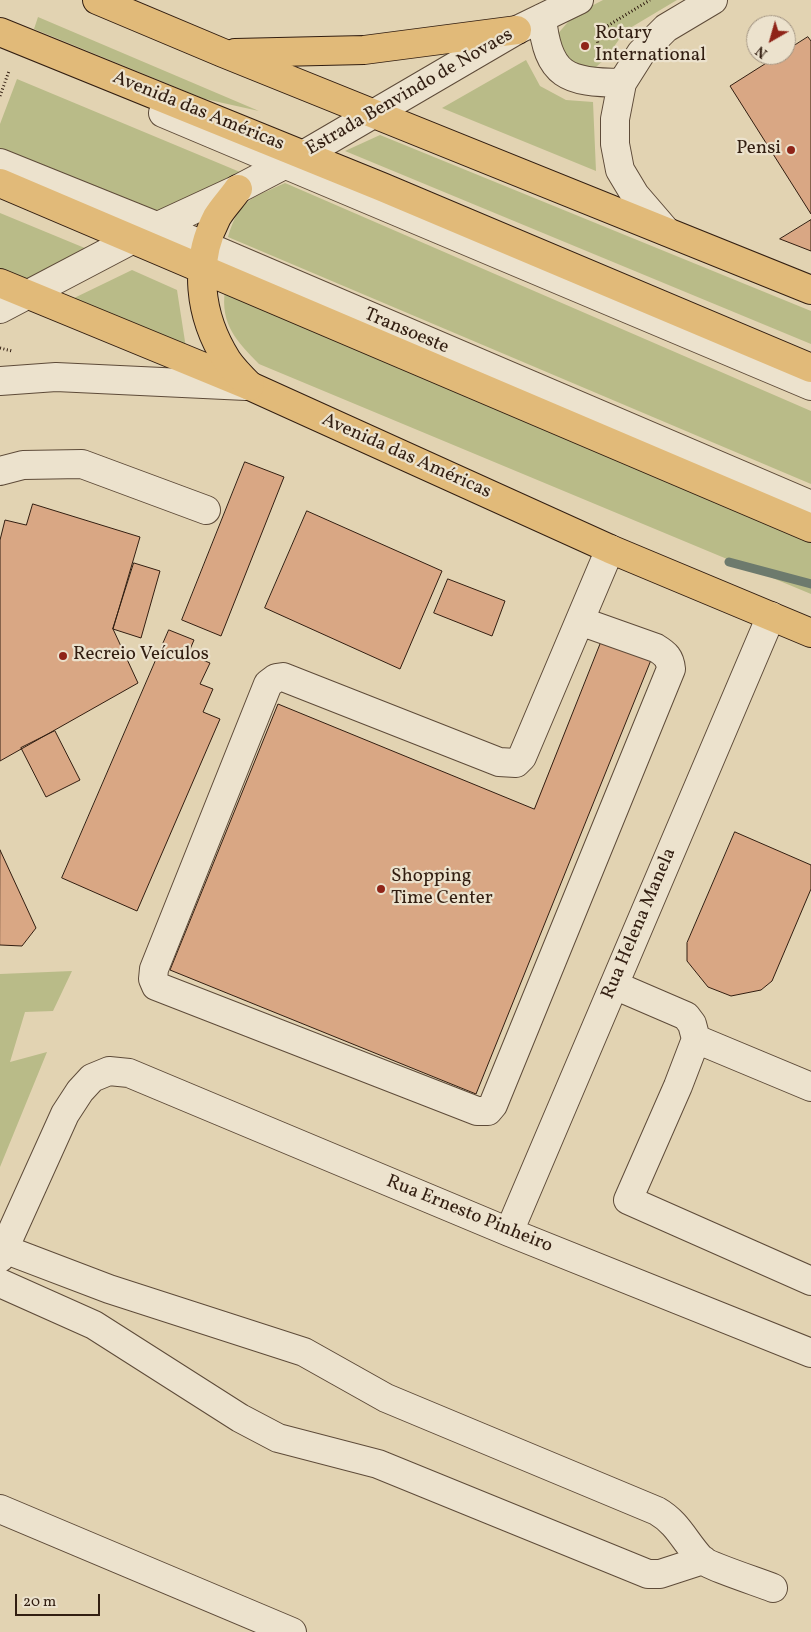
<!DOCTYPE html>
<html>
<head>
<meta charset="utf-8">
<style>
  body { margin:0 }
  #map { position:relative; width:811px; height:1632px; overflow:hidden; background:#e2d3b2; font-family:Vollkorn,serif }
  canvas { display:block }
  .north { position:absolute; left:746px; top:15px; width:50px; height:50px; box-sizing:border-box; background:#ece2cd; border:1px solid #a29482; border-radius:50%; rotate:218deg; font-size:14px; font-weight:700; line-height:20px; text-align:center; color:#321e11 }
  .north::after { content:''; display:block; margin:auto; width:18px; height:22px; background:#8f2418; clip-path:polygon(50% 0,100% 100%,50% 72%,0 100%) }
  .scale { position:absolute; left:15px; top:1594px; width:85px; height:22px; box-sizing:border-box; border:2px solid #321e11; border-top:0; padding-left:6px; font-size:15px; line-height:18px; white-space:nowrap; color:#321e11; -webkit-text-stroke:4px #ece2cd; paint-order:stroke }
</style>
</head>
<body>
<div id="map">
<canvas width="811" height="1632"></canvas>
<div class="north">N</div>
<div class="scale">20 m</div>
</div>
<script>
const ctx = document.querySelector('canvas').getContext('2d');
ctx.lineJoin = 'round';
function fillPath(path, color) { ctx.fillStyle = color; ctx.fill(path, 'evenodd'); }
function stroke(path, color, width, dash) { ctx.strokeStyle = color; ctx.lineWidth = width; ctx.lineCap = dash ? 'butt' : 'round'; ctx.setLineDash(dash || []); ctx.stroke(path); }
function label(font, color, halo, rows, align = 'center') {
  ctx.font = font + ' Vollkorn,serif'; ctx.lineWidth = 4.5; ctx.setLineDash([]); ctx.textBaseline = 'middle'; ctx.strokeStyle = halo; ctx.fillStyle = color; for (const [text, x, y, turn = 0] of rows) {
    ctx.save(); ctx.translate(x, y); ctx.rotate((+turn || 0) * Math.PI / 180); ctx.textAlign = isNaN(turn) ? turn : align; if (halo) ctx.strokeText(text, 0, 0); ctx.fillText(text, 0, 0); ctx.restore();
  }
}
const green = new Path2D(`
  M603,0h74l-52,31 -19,27 -10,9h-26l-15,-30 19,-22z
  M38,17l221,94 -54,-12 -171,-70z
  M526,60l14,26 26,14 27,2 3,69 -154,-63z
  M17,79l223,93 -78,44 -162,-66v-26z
  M380,135l431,176v33l-466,-193z
  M285,183l526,228v73l-583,-247c11,-38 23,-38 57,-54z
  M0,213l92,38 -65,33 -27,-12z
  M132,270l45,20 9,58 -116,-48z
  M225,290l586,245v59l-552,-230c-22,-23 -39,-39 -34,-74z
  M72,971l-19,40 -28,1 -15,50 37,-10 -47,115v-193z`);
const stream = new Path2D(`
  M729,562l82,22`);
const building = new Path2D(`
  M808,37l3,4v173l-81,-128 49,-31h7v-4z
  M811,220v31l-31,-12z
  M245,462l39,15 -63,159 -39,-16z
  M33,504l107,33 -27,92 25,54 -138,78v-221l5,-20 21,5z
  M307,511l135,60 -42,98 -135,-61z
  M134,563l26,8 -19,67 -28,-9z
  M448,579l57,22 -13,35 -58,-23z
  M169,630l25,10 -6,14 22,9 -10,21 13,5 -10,23 17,7 -83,192 -75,-33z
  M602,640l49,20 -175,434 -306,-124 108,-266 256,105z
  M55,731l25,49 -34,17 -25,-49z
  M735,832l76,33v24l-39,92 -11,9 -30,6 -23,-9 -21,-26v-18z
  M0,850l36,78 -14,18 -22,-1z`);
const path = new Path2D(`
  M605,54l-6,-6 -2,-9 7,-11 46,-28
  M0,96l9,-25
  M0,348l12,3`);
const minor = new Path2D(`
  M542,18c6,59 25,64 80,65
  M163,113l648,273
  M0,163l206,83 605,259
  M666,231l-31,-36 -15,-25 -5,-26v-25l7,-36 19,-30 25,-25 47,-28
  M0,309l158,-83 80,-37 65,-34 214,-125 62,-30
  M0,381l56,-4 190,9
  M0,471l23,-6 59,-1 124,46
  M580,621l76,27c10,6 14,10 15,21l-178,436 -5,6h-11l-321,-125 -3,-7 1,-10 114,-285 8,-6 7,-1 216,85 17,1 6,-6 88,-208
  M614,985l72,31 6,8 4,15 -18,47 -50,114 183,81
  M696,1039l115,48
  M509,1232l262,-616
  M4,1249l105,40 195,63 82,46 271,113c21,12 28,31 44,48 7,7 60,24 72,29
  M0,1258l65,-144 15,-23 12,-13 17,-7 20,2 380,159 302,121
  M0,1283l94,42 146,93 38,20 100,26 270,110h12l43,-14
  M0,1509l292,123`);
const major = new Path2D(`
  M97,0l126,53 588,237
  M235,53l129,-3 153,-20
  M0,283l250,103 360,163 201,84`);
const highway = new Path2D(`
  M0,32l382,155 429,181
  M0,183l811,345
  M238,189c-6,9 -15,18 -21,28 -24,46 -18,99 10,143 6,9 15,18 23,26`);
const markers = [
  [585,46,5,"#8f2418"],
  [791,150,5,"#8f2418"],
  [63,656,5,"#8f2418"],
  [381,889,5,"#8f2418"]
];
const poiNames = [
  ["Rotary",595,35],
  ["International",595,57],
  ["Pensi",781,150,"right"],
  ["Recreio Veículos",73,656],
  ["Shopping",391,878],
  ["Time Center",391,900]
];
const streetNames = [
  ["Estrada Benvindo de Novaes",410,93,-30],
  ["Avenida das Américas",198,112,22],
  ["Transoeste",406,332,23],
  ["Avenida das Américas",406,457,24],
  ["Rua Helena Manela",640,924,-67],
  ["Rua Ernesto Pinheiro",469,1215,22]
];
fillPath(green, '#b9bb88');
stroke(stream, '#6d7a6d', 9);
fillPath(building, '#d9a784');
stroke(building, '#321e11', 1);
stroke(minor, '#5e4b39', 30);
stroke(major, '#321e11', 30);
stroke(highway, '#321e11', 30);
stroke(path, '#321e11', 3, [1, 2.5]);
stroke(minor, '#ece2cd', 28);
stroke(major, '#e1ba79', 28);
stroke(highway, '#e1ba79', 28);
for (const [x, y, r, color] of markers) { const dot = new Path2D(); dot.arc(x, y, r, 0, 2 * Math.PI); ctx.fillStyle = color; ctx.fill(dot); stroke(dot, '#ece2cd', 2); }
label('19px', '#321e11', '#ece2cd', poiNames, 'left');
label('19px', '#321e11', '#ece2cd', streetNames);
</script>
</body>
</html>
